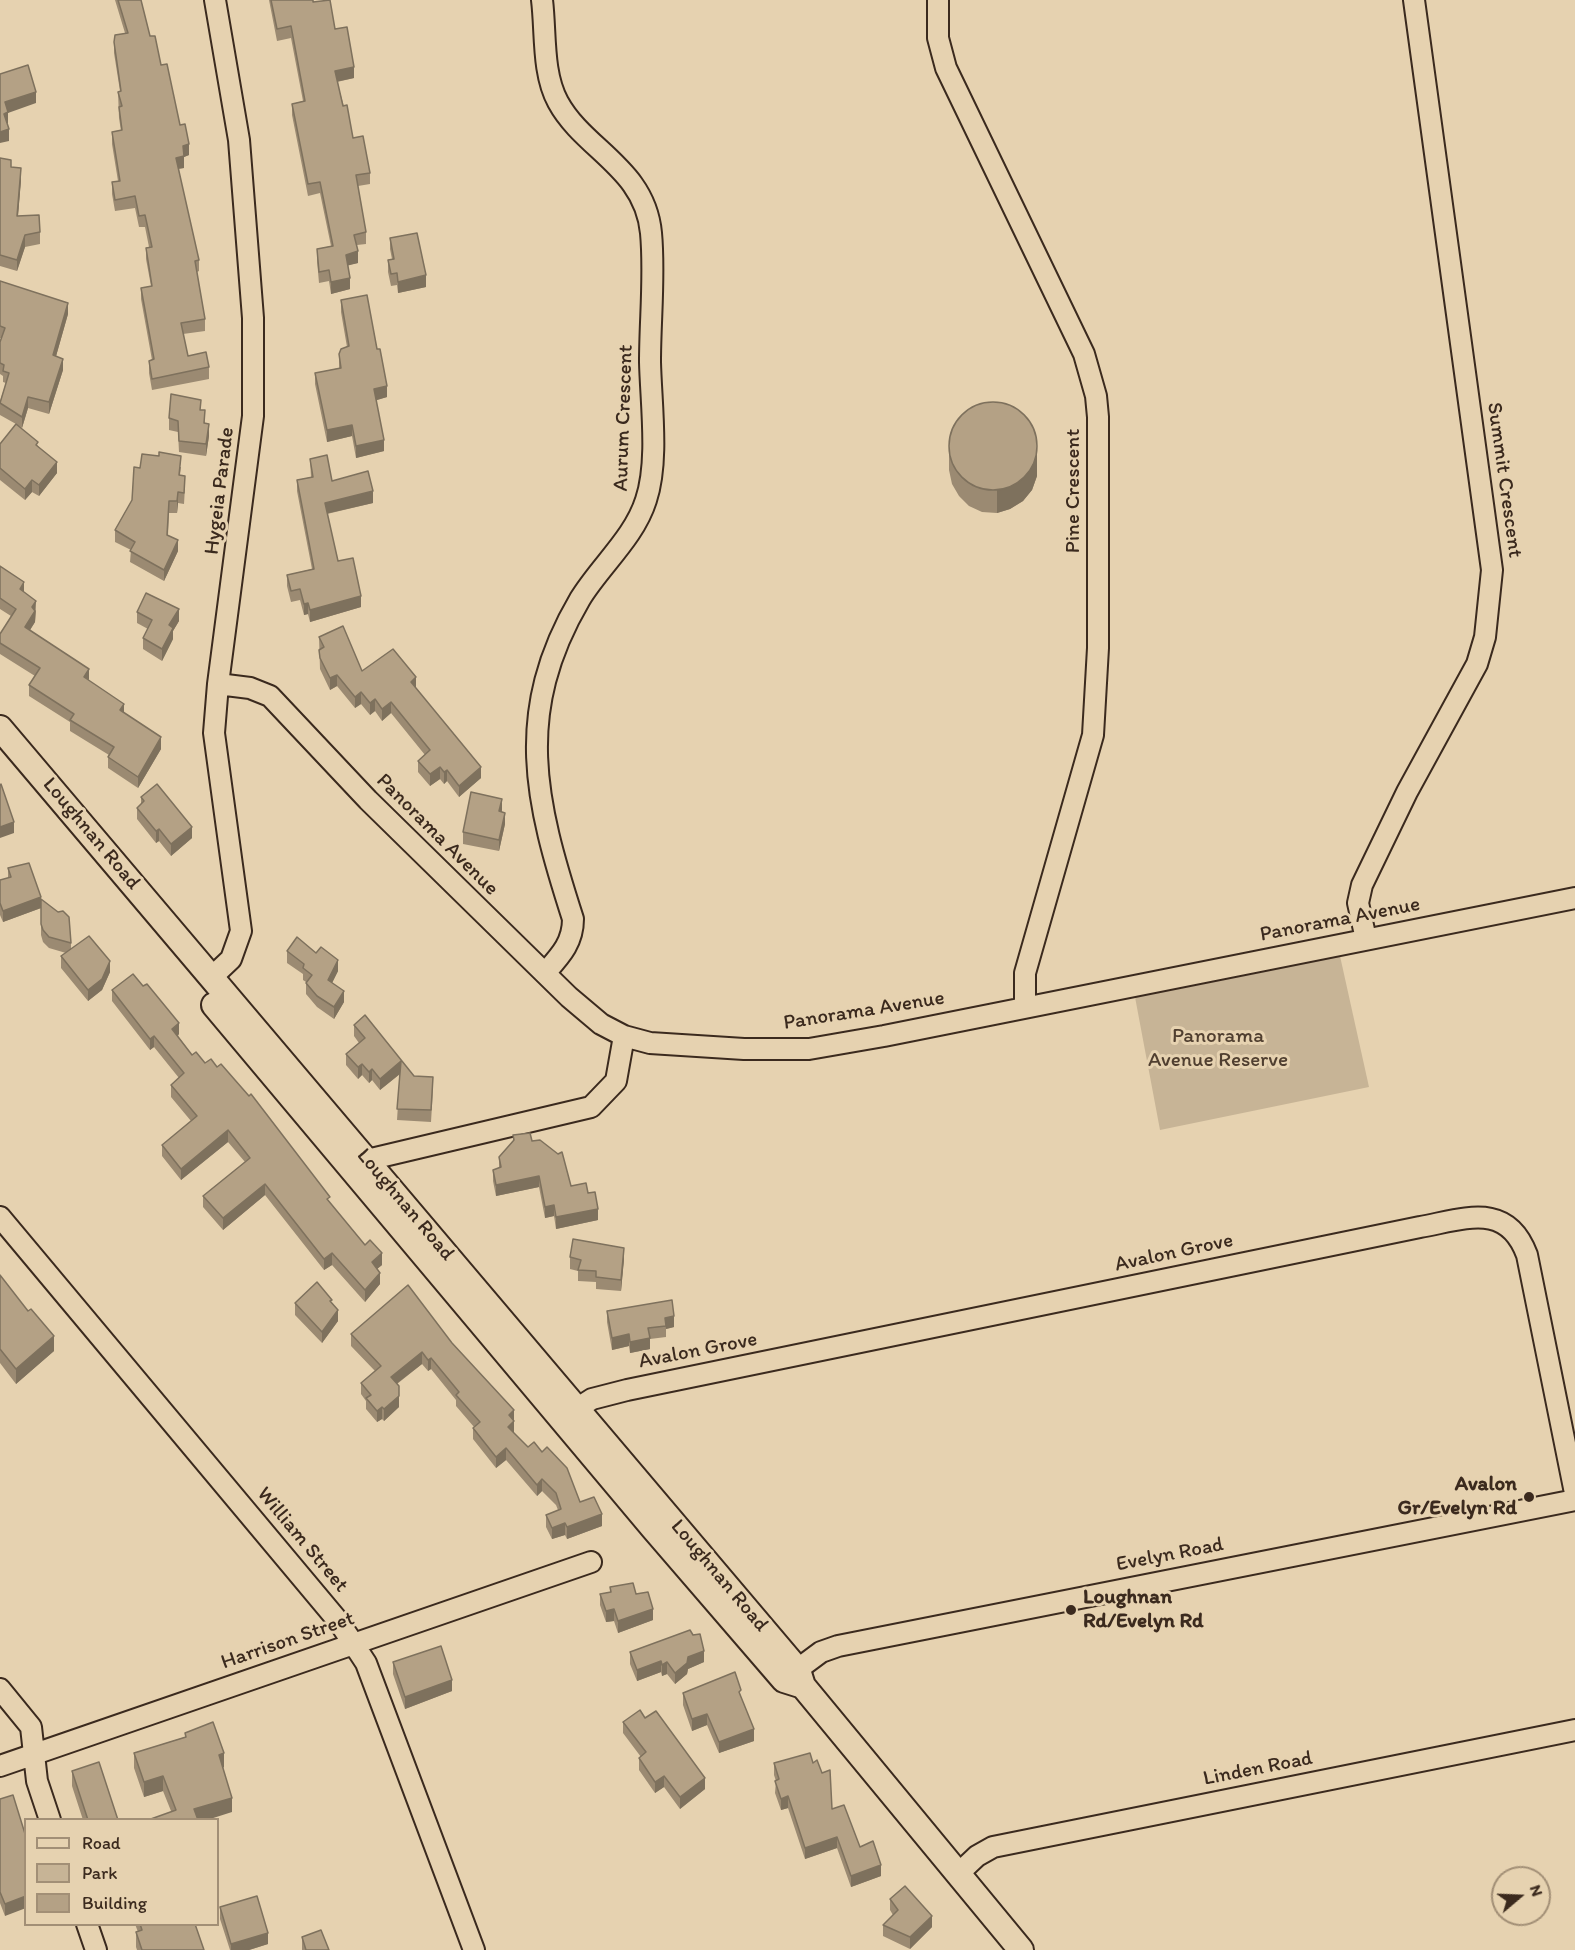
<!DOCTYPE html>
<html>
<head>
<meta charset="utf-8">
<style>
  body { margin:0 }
  #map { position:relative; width:1575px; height:1950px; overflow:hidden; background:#e6d2b0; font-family:Itim,sans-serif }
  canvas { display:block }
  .legend { position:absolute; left:24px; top:1818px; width:195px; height:108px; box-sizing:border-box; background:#e6d2b0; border:2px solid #a28f76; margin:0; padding:8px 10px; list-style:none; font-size:18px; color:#3b2a1e }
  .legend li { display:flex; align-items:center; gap:12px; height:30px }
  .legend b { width:30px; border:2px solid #a28f76 }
  .north { position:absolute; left:1491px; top:1866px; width:60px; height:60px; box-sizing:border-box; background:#e6d2b0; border:2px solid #a28f76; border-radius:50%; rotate:71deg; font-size:16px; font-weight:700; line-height:24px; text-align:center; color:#3b2a1e }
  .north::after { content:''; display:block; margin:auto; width:21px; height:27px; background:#3b2a1e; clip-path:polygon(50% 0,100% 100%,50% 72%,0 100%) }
</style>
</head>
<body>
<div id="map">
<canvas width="1575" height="1950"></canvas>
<ul class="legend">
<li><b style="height:8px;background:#e6d2b0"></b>Road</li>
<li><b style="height:16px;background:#c7b496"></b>Park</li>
<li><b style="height:16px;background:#b4a185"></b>Building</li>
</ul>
<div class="north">N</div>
</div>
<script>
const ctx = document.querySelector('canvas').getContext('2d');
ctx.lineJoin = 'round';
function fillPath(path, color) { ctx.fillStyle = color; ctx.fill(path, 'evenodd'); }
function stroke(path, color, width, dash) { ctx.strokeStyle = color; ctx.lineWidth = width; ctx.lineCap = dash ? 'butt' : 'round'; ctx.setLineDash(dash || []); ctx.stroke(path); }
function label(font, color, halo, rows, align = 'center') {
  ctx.font = font + ' Itim,sans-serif'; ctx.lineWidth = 6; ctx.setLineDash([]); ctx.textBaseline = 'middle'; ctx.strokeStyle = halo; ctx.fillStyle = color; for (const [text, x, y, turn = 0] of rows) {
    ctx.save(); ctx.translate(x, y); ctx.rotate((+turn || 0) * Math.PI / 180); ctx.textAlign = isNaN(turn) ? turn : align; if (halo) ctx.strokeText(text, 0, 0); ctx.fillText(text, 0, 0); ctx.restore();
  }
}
const green = new Path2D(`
  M1340,956l29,131 -209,43 -25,-133z`);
const minor = new Path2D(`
  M542,0c4,32 0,73 16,102 26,48 87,66 93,131 4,42 -1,86 -1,129 1,42 9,99 -4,138 -12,38 -46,66 -66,99 -67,114 -45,202 -7,320 0,24 -13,37 -28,54
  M938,0v38l8,30 138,286 12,42 2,21v231l-5,87 -68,238v34
  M218,684l32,4 20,8 98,104 201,197 32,27 23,12 26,7 94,6h65l75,-13 691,-138
  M1366,939l-8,-36 4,-18 45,-93 70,-128 8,-27 7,-67 -78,-570
  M212,977l19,-18 10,-28 -27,-198 4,-49 35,-268v-98l-14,-178 -24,-140
  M367,1160l224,-53 25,-26 8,-45
  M0,1217l339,405 27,41 108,287
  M578,1408l14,-9 35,-9 793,-163c45,-8 87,-26 107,28l48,238
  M786,1678l35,-26 17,-6 737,-146
  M0,1689l31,38 6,54 13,39
  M0,1766l591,-204
  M959,1873l18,-17 16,-9 582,-117
  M87,1924l9,26`);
const major = new Path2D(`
  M0,728l798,942 5,16 218,264
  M214,1005l439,523 131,152 19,6`);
const wall = new Path2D(`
  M115,0h26l9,36 11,29 28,90 -5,2v11l-6,1 21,91v11l-2,1 8,47v12l-22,3 5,22 21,11v12l-57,11 -3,-17v-12l3,-1 -11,-61v-11l10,-2 -5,-27v-11l3,-1 -4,-20h-6l-4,-19 -20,3 -3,-17v-12l6,-1 -6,-37v-12l9,-1 -2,-13 -1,-26 2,-1 -6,-38v-11l11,-9z
  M269,0h44v2l22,27 19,49 -17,4 16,56 17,35v11l-12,2 8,46v12l-9,1 1,18 -10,2 2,24 -19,5 -2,-13 -10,2 -2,-23v-11l14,-3 -11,-53 -12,3 -16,-81v-11l11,-3 -12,-63 -14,3z
  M0,158l11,9 10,13 -3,36 22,16v12l-15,3 -8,24 -17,-5z
  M390,238l36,49 -28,6 -1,-8 -6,1 -3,-14v-12l4,-1 -2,-10z
  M0,281l68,33 -12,42 7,14 -14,44 -21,-6 -6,20 -3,-2 19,20 19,27 -18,23 -7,-4 -7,8 -25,-20v-36l16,-20 -16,-9v-14l6,-18 -3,-1v-6l-3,-2v-32l1,-4h-1z
  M341,300l36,49 10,48 -11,3 8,51 -28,7 -4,-22 -25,6 -12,-58v-11l24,-5v-14l8,-7 -6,-35z
  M201,410l8,26 -3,20 -27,-4 -1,-20 -9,-2v-12z
  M949,447l88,29 -5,14 -9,11 -13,8 -13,4 -15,-1 -13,-6 -10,-10 -7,-12 -3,-14z
  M310,459l22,22 41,22 -46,11 11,47 23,46 -51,15 -2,-8 -4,1 -4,-15 -9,2 -4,-16v-11l25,-6 -15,-78v-11l14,-3z
  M181,467l-1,8 5,12 -1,17 -6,-1 -1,10h-8l-1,22 10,16 -14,30 -34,-19 1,-12 -16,-8v-12l17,-30 8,-32z
  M0,566l24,26 12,20 -1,10 -5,8 59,50 72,69 -23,39 -30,-20v-11l1,-2 -39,-24v-9l-41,-26v-11l6,-9 -35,-22v-20l11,-18 -11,-7z
  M137,612l42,9 -6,10v8l-11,22 -19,-12v-11l5,-9 -11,-6z
  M319,637l43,34 54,18 65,89 -22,19 -12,-16 -3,3 -4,-5 -10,7 -12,-14v-11l7,-6 -34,-42 -9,8 -7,-10 -5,4 -9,-11 -6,4 -18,-22 -7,4 -10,-21z
  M141,797l51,41 -21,18 -12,-15 -3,2 -19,-24v-11l4,-4z
  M502,810v2l3,12 -6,27 -36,-7v-12z
  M8,868l33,40 -38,14 -3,-7v-35l8,-2z
  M41,899l30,44v6l39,23 -8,18 -14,11 -27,-33v-12l5,-3 -17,-5 -6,-6 -2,-7z
  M287,951l51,20 -6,12 12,19 -10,17 -17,-12 -11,-13v-12l-3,-2v-6l-16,-11z
  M112,990l67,44 -1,2 14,19 13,8 125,140 52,62 -5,4 3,15 -15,18 -33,-37 -8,5 -59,-75 -42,35 -20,-23v-11l42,-34 -17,-20 -47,38 -19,-24v-11l29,-24 -20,-24v-12l8,-7 -25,-31 -4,3 -38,-49z
  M354,1025l60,51 19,13 -2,33 -34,-2 3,-46 -20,16 -8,-10 -3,3 -7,-8 -4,4 -12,-14v-11l13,-11 -5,-7z
  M513,1135l19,6 39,45 17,7 10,27 -42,9 -2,-13 -9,2 -6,-31 -43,9 -3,-15v-11l6,-2v-11l14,-16z
  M570,1257l54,2 -3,32 -25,-2v-7l-18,-1v-10l-8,-2z
  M0,1275l54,76 -38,33 -16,-21z
  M295,1303h37l6,18 -16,22 -27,-28z
  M607,1311l67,16 -8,2v8l-16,2v10l-20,4 -1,-7 -17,4 -5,-28z
  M351,1334l101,9 62,67v23l88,93 -35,13 -2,-4 -13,4 -6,-12v-12l12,-5 -2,-5 -14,-14 -5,5 -31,-36 -10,8 -23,-29v-11l1,-1 -18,-21v-6l-25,-31 -3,2 -6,-7 -25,20 2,23 -15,14 -2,-2 -5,3 -11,-13v-8l-5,-7v-11l14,-12 -24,-25z
  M610,1587l26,7 17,26 -35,13 -4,-12 -8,1 -6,-17v-11l10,-2z
  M630,1652l74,10 -16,7 -1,5 -12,10 -8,-10 -5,2 -1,-4 -24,9 -7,-17z
  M393,1662l59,29 -47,18 -12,-35z
  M683,1693l58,5 13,43 -35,12 -12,-28 -15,6 -9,-26z
  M645,1718l60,71 -25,20 -16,-22 -9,6 -16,-23v-12l2,-1 -18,-24v-11z
  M185,1733l39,34 -1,1 9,44 -61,-1 -8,-20 -19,6 -10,-29v-15l51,-16z
  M774,1763l58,46 49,67 -30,11 -14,-39 -32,11 -17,-51 -7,2 -6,-17 1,-12 -2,-6z
  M72,1771l46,49h-35l-11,-34z
  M0,1799l26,38 -21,79 -5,-13z
  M890,1899l42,28 -22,22 -27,-13v-11l10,-10 -3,-5z
  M220,1907l48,37 -19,6h-19l-10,-31z
  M135,1924h60l9,26h-67l-1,-3v-15h2z
  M302,1937l27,13h-27z`);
const shadedWall = new Path2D(`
  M354,67v11l-19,4v-11z
  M36,92v11l-28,10v10l-4,2 1,-23z
  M9,129v12l-9,2v-11z
  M189,144v11l-5,2v11l-8,1v-11l7,-12z
  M21,168v12l-4,47v-11z
  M25,235v12l-8,24v-11z
  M358,251v12l-12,3v-11z
  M426,275v12l-28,6v-11z
  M350,278v11l-19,5v-12z
  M68,303v11l-15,53v-12z
  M63,359v11l-14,44v-12z
  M387,386v11l-13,4v-12z
  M28,397v11l-6,20v-11z
  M209,424v12l-3,20v-12z
  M352,425v11l-25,6v-12z
  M384,440v11l-28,7v-12z
  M1037,453v23l-5,14 -9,11 -13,8 -13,4v-23z
  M57,462v11l-18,23v-11z
  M32,480v12l-7,8v-11z
  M373,491v12l-48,11v-11z
  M178,492v11l-1,10v-12z
  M178,540v11l-14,30v-11z
  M24,582v12l-4,-5z
  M361,596v11l-51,15v-12z
  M36,601l-1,21 -10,16v-11l7,-20z
  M308,603v11l-4,1v-11z
  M179,609v12l-6,10v8l-11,22v-12l7,-24z
  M89,669v11l-5,-3z
  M337,675v11l-7,4v-12z
  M416,677v12l-5,-7z
  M361,692v12l-6,4v-11z
  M375,699v12l-5,4v-12z
  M391,702v11l-9,8v-12z
  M124,704v11l-4,-5z
  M161,737v12l-23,39v-11z
  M440,767v12l-10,7v-12z
  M481,767v11l-22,19v-11z
  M447,770v11l-3,3v-12z
  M502,799v11l-3,13v-12z
  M505,813v11l-6,27v-11z
  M14,822v11l-14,5v-11z
  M192,827v11l-21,18v-12z
  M159,829v12l-3,2v-12z
  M41,897v11l-38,14v-11z
  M338,960v11l-10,20v-11z
  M110,961v11l-8,18 -14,11v-11z
  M344,991v11l-10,17v-12z
  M179,1023v11l-7,6v-11z
  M154,1036v11l-4,3v-11z
  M401,1061v12l-21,17v-11z
  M362,1064v11l-4,4v-12z
  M372,1069v11l-3,3v-11z
  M228,1130v12l-47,38v-11z
  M539,1176v11l-43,9v-11z
  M265,1184v11l-42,35v-12z
  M554,1205v11l-9,2v-11z
  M598,1209v11l-42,9v-12z
  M624,1248v11l-3,32v-11z
  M332,1253v12l-8,5v-11z
  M382,1253v12l-10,8v-11z
  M380,1273v11l-15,18v-12z
  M338,1310v11l-16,22v-11z
  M674,1316v11l-8,2 -1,-11z
  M629,1334v12l-17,4v-12z
  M54,1336v15l-38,33v-15z
  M650,1338v11l-20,4v-11z
  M422,1352v12l-31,24v-11z
  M431,1358v11l-3,2v-11z
  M399,1396v11l-15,14v-12z
  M382,1407v12l-5,3v-11z
  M514,1410v23l-6,-6 1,-12z
  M506,1448v12l-10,8v-11z
  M542,1479v12l-5,5v-11z
  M602,1514v12l-35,13v-12z
  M565,1523v12l-13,4v-11z
  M614,1609v12l-8,1v-11z
  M653,1609v11l-35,13v-12z
  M704,1651v11l-16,7 -1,5 -12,10v-11l13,-16z
  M661,1661v11l-24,9v-11z
  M667,1662v12l-5,2v-11z
  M452,1680v11l-47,18v-12z
  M707,1714v11l-15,6v-12z
  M754,1729v12l-35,12v-11z
  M224,1753v14l-5,2v-14z
  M163,1776v15l-19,6v-15z
  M664,1776v11l-9,6v-11z
  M705,1778v11l-25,20v-12z
  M788,1796v12l-7,2v-11z
  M232,1798v14l-25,8h-13v-11z
  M837,1837v11l-32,11v-11z
  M881,1865v11l-30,11v-11z
  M26,1896v12l-21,8v-12z
  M932,1916v11l-22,22v-12z
  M268,1933v11l-19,6h-18v-6z`);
const building = new Path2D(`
  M118,0h23l9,36h5l6,29 6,-1 13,61 5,-1 4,20 -6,2 1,10 -8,2 23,102 -4,1 10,58 -24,4 7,33 18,-4 3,15 -57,12 -3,-18 5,-2 -13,-71 11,-2 -6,-38 6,-1 -7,-32 -6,1 -4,-20 -20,4 -3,-18 8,-1 -8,-49 10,-2 -3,-23 3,-1 -4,-14 3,-1 -7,-49 1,-7 13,-2z
  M271,0h42v2l17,-2 5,29 12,-2 7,40 -19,4 8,35 4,-1 6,33 10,-2 7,37 -14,2 10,57 -12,3 4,16 -12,4 4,23 -19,4 -2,-12 -10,2 -2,-23 16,-3 -13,-64 -12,2 -16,-80 13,-3 -14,-75 -14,3z
  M28,65l8,27 -31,10 3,10 -4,2 5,15 -9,3v-58z
  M0,158l11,2v7l10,1 -4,48 22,-1 1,17 -15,3 -8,25 -17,-5z
  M417,233l9,42 -28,7 -1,-9 -6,1 -3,-14 6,-1 -4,-21z
  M0,281l68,22 -15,52 10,4 -14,43 -21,-5 -6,20 -22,-14 9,-30 -6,-2 1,-6 -4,-2v-21l5,-14 -5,-2z
  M367,295l10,54h3l7,37 -13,3 10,51 -28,6 -4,-21 -25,5 -12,-57 26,-5 -2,-14 2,-5 8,-3 -8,-46z
  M171,394l30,6 -1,10h5l-1,13 5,1 -3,20 -27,-3 -1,-20 -9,-3z
  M949 446a44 44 0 1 1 88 0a44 44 0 1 1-88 0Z
  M16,424l22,18 -2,3 21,17 -18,23 -7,-5 -7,9 -25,-21v-24z
  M159,452l22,4 -2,19 6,1 -1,17 -6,-1 -1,9h-8l-2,34 11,5 -14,30 -34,-19 5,-9 -20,-12 17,-30 2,-33 6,1 2,-14 17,2z
  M327,455l5,26 36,-10 5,20 -48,12 13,58 15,-3 8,38 -51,14 -2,-7 -4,1 -4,-15 -9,2 -4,-16 27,-6 -17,-89 16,-3 -3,-18z
  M0,566l24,16 -4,7 16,12 -4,6 3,4 -10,16 64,42 -5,8 40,27 -4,6 41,27 -23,40 -30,-20 6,-10 -44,-27 4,-6 -45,-29 11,-17 -40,-25v-9l16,-25 -16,-11z
  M146,593l33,16 -10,16 4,3 -11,21 -19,-11 9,-18 -15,-8z
  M343,626l19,45 31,-22 23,28 -5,5 70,85 -22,19 -12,-16 -3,2 -4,-5 -10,7 -12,-13 12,-11 -39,-48 -9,7 -7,-10 -5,4 -9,-11 -6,5 -18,-22 -7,3 -10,-20 -1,-8 5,-3 -5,-10z
  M1,784l13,38 -14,5v-42z
  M157,784l35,43 -21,17 -12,-15 -3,2 -19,-23 7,-7 -3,-4z
  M471,792l31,7 -3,12 6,2 -6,27 -36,-8z
  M29,863l12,34 -38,14 -3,-8v-23l11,-3 -3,-9z
  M41,899l17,13 5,-1 6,6 2,26 -22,-6 -6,-7 -2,-6z
  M89,936l21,25 -8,18 -14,11 -27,-34z
  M297,937l19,16 5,-6 17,13 -10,20 16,11 -10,16 -17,-11 -11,-13 6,-8 -9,-7 1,-4 -17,-13z
  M133,974l10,12 4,-2 32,39 -7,6 20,26 4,-3 9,11 6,-4 6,8 4,-3 28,32 2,-2 79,103 -3,2 38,46 5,-5 12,13 -10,9 8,11 -15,17 -33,-37 -8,6 -59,-75 -42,34 -20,-22 47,-38 -22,-28 -47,39 -19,-24 35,-29 -26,-31 13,-12 -30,-37 -4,3 -38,-49z
  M365,1015l49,61 19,1 -2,33 -34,-1 4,-48 -21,18 -8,-10 -3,3 -7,-8 -4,3 -12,-13 19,-16 -11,-13z
  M530,1133l2,8 8,-1 18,14 4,-2 9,34 15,-3 2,10 7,-1 3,17 -42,8 -2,-12 -9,2 -6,-31 -43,9 -3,-15 8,-3 -2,-10 15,-17 -1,-5z
  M573,1239l51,9 -3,32 -25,-3v-6l-18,-1 3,-10 -11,-3z
  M0,1275l28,36 3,-2 23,27 -38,33 -16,-20z
  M317,1282l15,18 -2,1 8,9 -16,22 -27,-29z
  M408,1285l44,58 62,67 -5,5 5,6 -6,6 20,20 6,-5 8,10 5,-5 20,21 13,34 14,-5 8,17 -35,13 -2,-4 -13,5 -6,-13 15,-6 -5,-16 -14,-14 -5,6 -31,-37 -10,9 -23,-29 7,-6 -24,-27 3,-3 -28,-34 -3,2 -6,-8 -31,25 8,9v10l-15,13 -2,-2 -5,4 -11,-13 5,-3 -10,-12 20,-17 -30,-32z
  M672,1300l2,16 -9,2 1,8 -18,2 2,10 -20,4 -1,-8 -17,4 -5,-27z
  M633,1583l3,11 12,-2 5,17 -35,12 -4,-12 -8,2 -6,-17 11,-2 -1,-5z
  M690,1630l3,5 7,-1 4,17 -16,6 -1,6 -12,10 -8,-11 -5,3 -1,-4 -24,9 -7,-18z
  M441,1646l11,34 -47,17 -12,-35z
  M735,1672l6,18 -2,2 15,37 -35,13 -12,-28 -15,5 -9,-26z
  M640,1710l5,8 11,-7 49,67 -25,19 -16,-21 -9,6 -16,-24 7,-6 -23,-30z
  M213,1722l11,31 -5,2 13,43 -38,11 4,11h-50l28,-10 -13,-34 -19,6 -10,-29 52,-16 -1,-4z
  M810,1753l3,10 4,-3 5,13 8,-3 2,39 12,-4 16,42 13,-6 8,24 -30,11 -14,-39 -32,11 -17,-52 -7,3 -6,-18 4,-2 -5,-16z
  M99,1762l19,58h-30l-16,-49z
  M13,1795l13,42v59l-21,8 -5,-12v-93z
  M905,1886l27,30 -22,21 -27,-12 15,-15 -8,-11z
  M257,1896l11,37 -37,11 -11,-37z
  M140,1924h55l9,26h-62l-6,-18 6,-2z
  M321,1930l8,20h-23l-4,-13z`);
const markers = [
  [1529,1497,6,"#3b2a1e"],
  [1071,1610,6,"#3b2a1e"]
];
const streetNames = [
  ["Aurum Crescent",624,418,-88],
  ["Summit Crescent",1504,480,82],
  ["Hygeia Parade",220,491,-83],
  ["Pine Crescent",1074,491,-90],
  ["Loughnan Road",91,834,50],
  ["Panorama Avenue",437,835,45],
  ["Panorama Avenue",1340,920,-11],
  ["Panorama Avenue",864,1011,-9],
  ["Loughnan Road",405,1205,50],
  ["Avalon Grove",1174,1253,-12],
  ["Avalon Grove",698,1351,-11],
  ["William Street",302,1540,50],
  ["Evelyn Road",1170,1555,-11],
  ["Loughnan Road",719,1576,50],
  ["Harrison Street",288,1641,-19],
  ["Linden Road",1258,1769,-11]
];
const parkNames = [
  ["Panorama",1218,1037],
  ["Avenue Reserve",1218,1061]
];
const poiNames = [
  ["Avalon",1517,1485],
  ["Gr/Evelyn Rd",1517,1509],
  ["Loughnan",1083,1598,"left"],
  ["Rd/Evelyn Rd",1083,1622,"left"]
];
fillPath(green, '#c7b496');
stroke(minor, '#3b2a1e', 24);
stroke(major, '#3b2a1e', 28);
stroke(minor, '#e6d2b0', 20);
stroke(major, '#e6d2b0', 24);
fillPath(wall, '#9b8a72');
fillPath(shadedWall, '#7e715d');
fillPath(building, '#b4a185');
stroke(building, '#7e715d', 1.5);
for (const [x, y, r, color] of markers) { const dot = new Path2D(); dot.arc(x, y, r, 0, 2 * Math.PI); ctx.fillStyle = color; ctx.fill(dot); stroke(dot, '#e6d2b0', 2); }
label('21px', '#3b2a1e', '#e6d2b0', streetNames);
label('21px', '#503f30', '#e6d2b0', parkNames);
label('bold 21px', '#3b2a1e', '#e6d2b0', poiNames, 'right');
</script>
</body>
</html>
